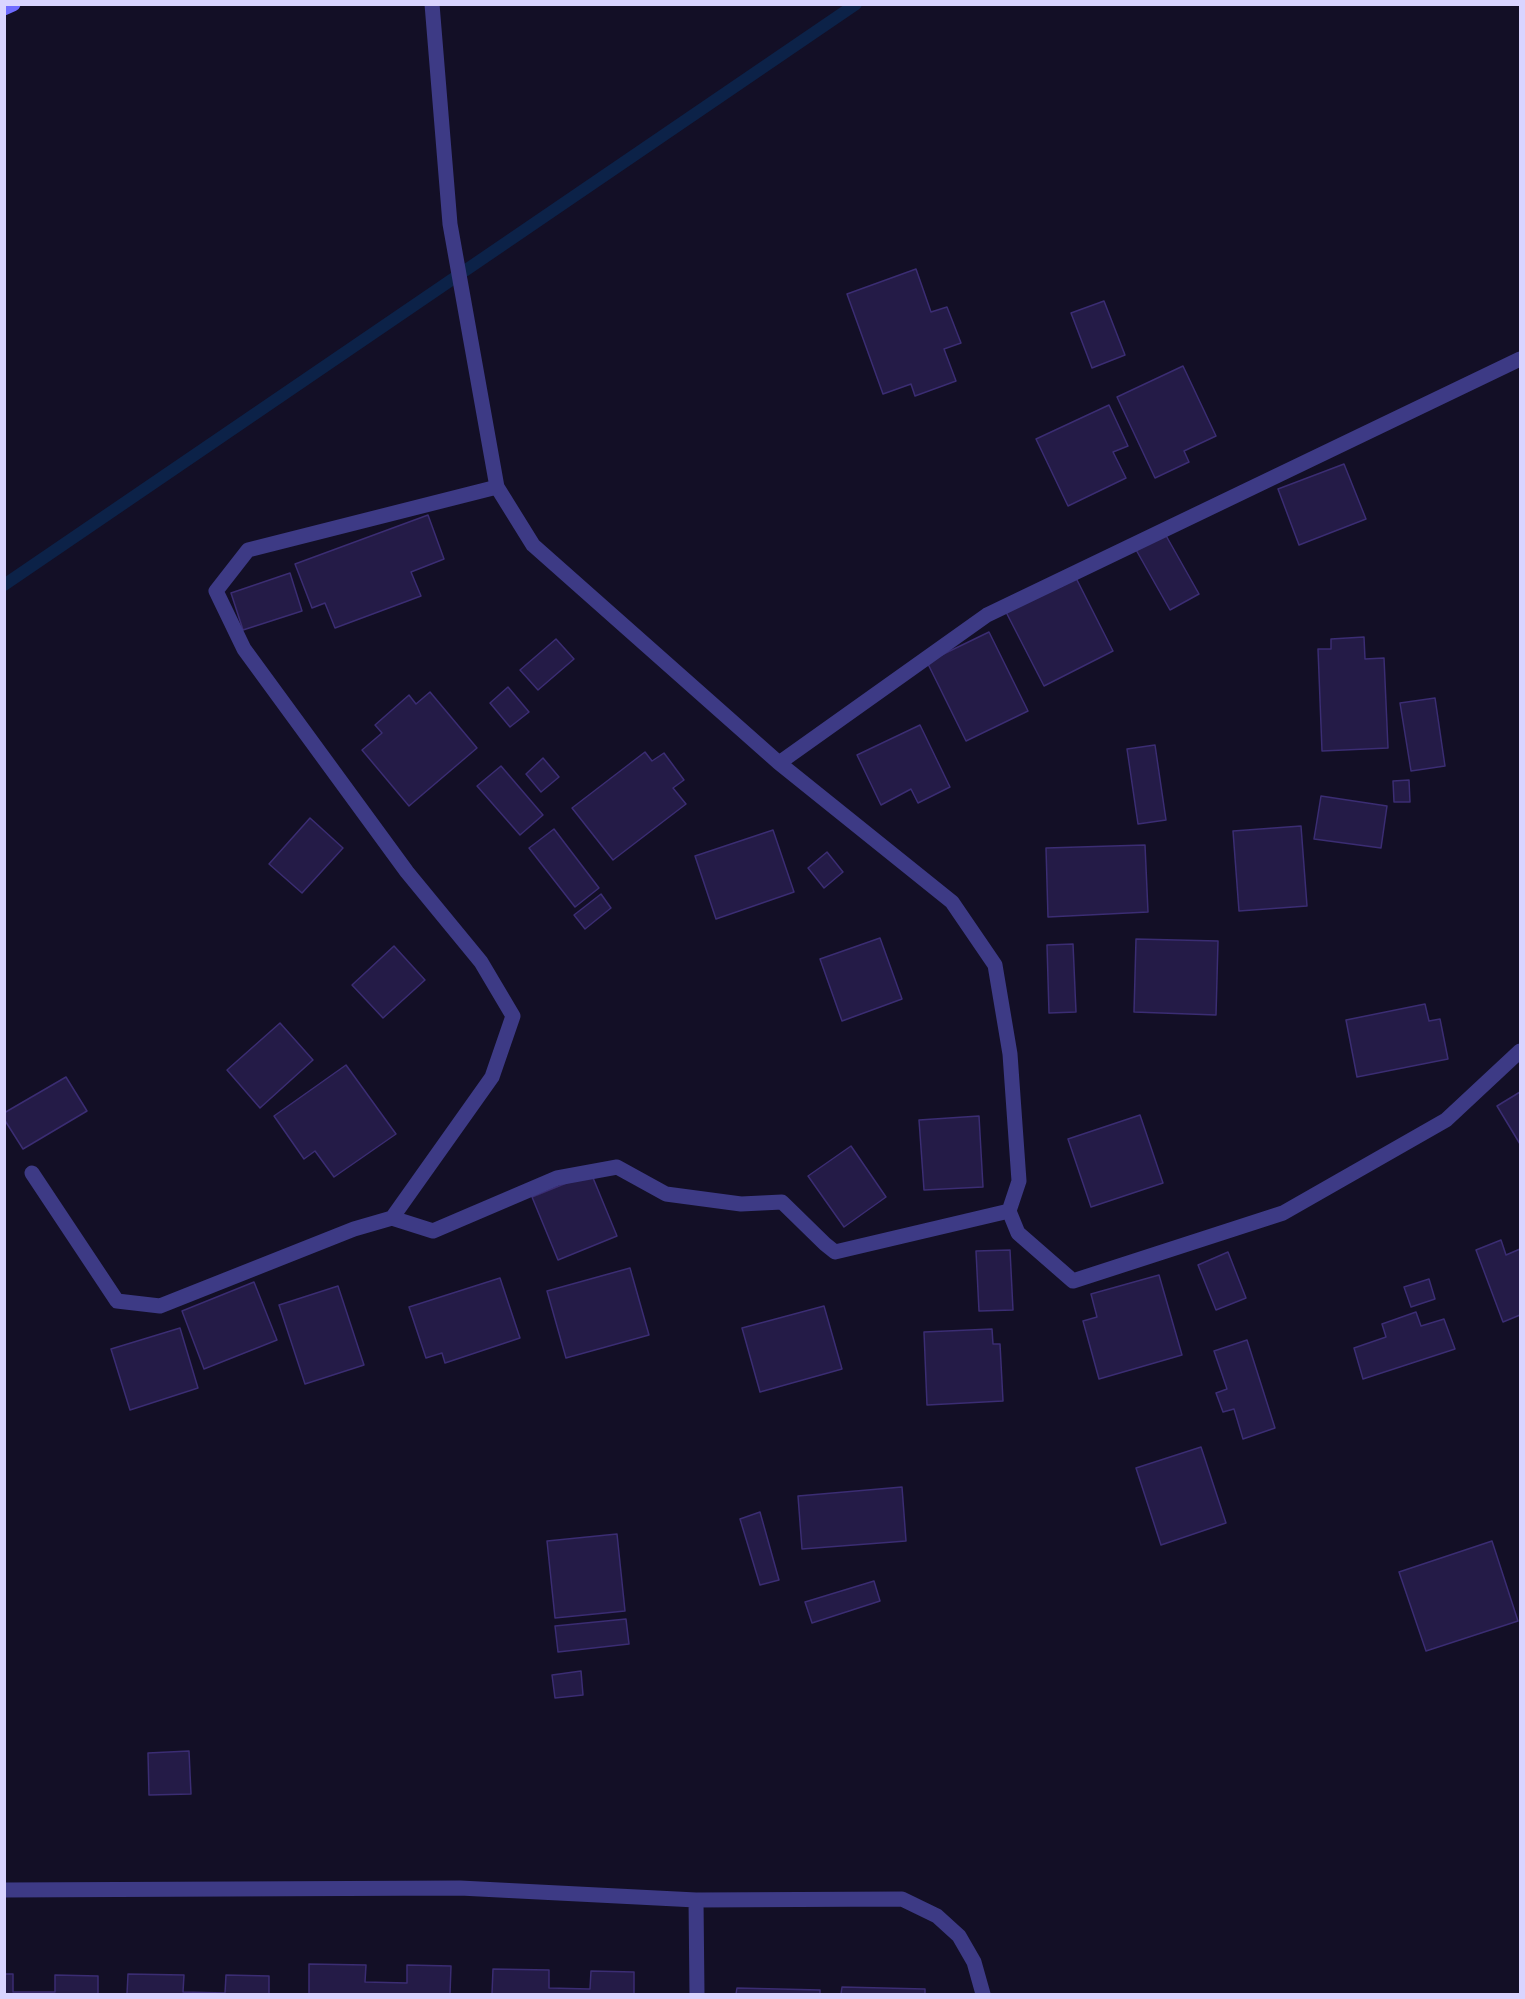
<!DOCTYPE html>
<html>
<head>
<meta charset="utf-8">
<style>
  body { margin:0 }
  #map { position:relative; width:1525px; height:1999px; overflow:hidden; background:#130f26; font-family:"PT Sans Narrow",sans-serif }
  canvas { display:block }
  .frame { position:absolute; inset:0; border:6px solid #d9d4ff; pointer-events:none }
</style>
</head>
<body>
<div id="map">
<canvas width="1525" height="1999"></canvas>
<div class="frame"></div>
</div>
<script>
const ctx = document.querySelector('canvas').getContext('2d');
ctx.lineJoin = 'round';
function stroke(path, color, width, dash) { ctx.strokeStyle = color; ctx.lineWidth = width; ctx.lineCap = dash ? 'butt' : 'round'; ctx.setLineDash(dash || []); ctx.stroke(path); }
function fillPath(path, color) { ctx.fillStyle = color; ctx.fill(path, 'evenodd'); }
const stream = new Path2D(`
  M4,585l852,-581`);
const building = new Path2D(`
  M916,269l15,43 16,-5 14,36 -17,6 12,32 -41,15 -4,-12 -28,10 -36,-100z
  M1104,301l21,54 -33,13 -21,-55z
  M1183,366l33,70 -32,15 5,11 -34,16 -38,-81z
  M1109,405l19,41 -15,6 13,26 -58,28 -32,-67z
  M1344,464l22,55 -67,26 -21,-56z
  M428,515l16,44 -33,13 10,24 -86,32 -10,-25 -13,5 -17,-44z
  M1164,532l35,62 -29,16 -35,-62z
  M290,573l12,38 -59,19 -12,-37z
  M1075,576l38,75 -69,35 -38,-74z
  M989,632l39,79 -62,30 -39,-79z
  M1364,637l1,22 19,-1 4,90 -66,3 -4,-102h13v-10z
  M556,639l18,20 -36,31 -18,-20z
  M508,687l21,25 -19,15 -20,-24z
  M430,692l47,56 -68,58 -47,-56 20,-17 -7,-8 34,-30 7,9z
  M1435,698l10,68 -34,5 -11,-68z
  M920,725l30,62 -32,16 -7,-14 -30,16 -24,-50z
  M1155,745l11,75 -28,4 -11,-75z
  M645,752l7,9 12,-8 20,27 -11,8 13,16 -73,56 -41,-52z
  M543,758l16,19 -18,15 -15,-18z
  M501,766l42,49 -23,20 -43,-49z
  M1409,780l1,22h-16l-1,-21z
  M1321,796l66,10 -6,42 -67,-9z
  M310,818l33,30 -41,45 -33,-29z
  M1301,826l6,80 -68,5 -6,-80z
  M554,829l45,59 -24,19 -46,-59z
  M773,830l21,62 -78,27 -21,-63z
  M1145,845l3,67 -100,5 -2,-69z
  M827,852l16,20 -19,16 -16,-20z
  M601,894l10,14 -26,21 -11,-14z
  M880,938l22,61 -60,22 -22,-62z
  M1136,939l82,2 -2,74 -82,-3z
  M1073,944l3,68 -27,1 -2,-68z
  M394,946l31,34 -42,38 -31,-33z
  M1425,1004l4,17 11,-2 8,40 -91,18 -11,-57z
  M280,1023l33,37 -53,48 -33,-38z
  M346,1065l50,69 -62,43 -19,-26 -11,8 -30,-43z
  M66,1077l21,34 -64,38 -19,-30v-6z
  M1520,1092v52l-23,-38z
  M1140,1115l23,68 -72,24 -23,-68z
  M979,1116l4,71 -59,3 -5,-70z
  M851,1146l35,51 -42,30 -36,-51z
  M591,1173l26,63 -59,24 -26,-63z
  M1501,1240l5,15 14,-6v66l-17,7 -27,-72z
  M1010,1250l3,60 -34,1 -3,-60z
  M1228,1252l18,46 -30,12 -18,-45z
  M630,1268l19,67 -83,23 -19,-67z
  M1159,1275l23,80 -83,24 -16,-58 14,-4 -6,-23z
  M500,1278l20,60 -75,25 -3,-10 -16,5 -17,-51z
  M1429,1279l6,20 -24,8 -7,-20z
  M254,1282l23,58 -73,29 -22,-58z
  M338,1286l26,79 -59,19 -26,-79z
  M824,1306l18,63 -82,23 -18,-64z
  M1416,1312l5,14 23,-7 11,30 -92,30 -9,-31 32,-11 -4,-13z
  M180,1328l18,60 -68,22 -19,-61z
  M992,1329l1,15h7l3,57 -76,4 -3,-73z
  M1247,1340l28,88 -32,11 -9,-30 -11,3 -7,-19 11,-4 -13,-38z
  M1201,1447l25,76 -65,22 -25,-77z
  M902,1487l4,54 -104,8 -4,-53z
  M760,1512l19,68 -19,5 -20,-66z
  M617,1534l8,77 -70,7 -8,-77z
  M1492,1541l26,80 -92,30 -27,-79z
  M874,1581l6,20 -68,22 -7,-21z
  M626,1619l3,25 -71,8 -3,-26z
  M581,1671l2,24 -28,3 -3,-23z
  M189,1751l2,43 -42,1 -1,-42z
  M309,1964l57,1 -1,17 42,1v-18l44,1 -1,28h-141z
  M493,1969l56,1v18l41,1 1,-18 43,1v22h-142z
  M4,1974h9v18h42v-17l43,1v18h-94z
  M128,1974l56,1 -1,17 42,1 1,-18 43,1v18h-142z
  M842,1987l83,2v5h-84z
  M737,1988l83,2v4h-84z`);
const street = new Path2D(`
  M432,4l18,220 47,263 36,58 246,218 173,139 43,63 15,89 9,127 -10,30 9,22 55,48 210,-68 163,-93 74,-69
  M779,763l208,-148 533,-256
  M32,1173l85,128 43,5 194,-77 38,-11 41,13 124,-53 60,-11 49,27 75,10 41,-2 43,42 10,8 174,-41
  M392,1218l100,-141 21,-61 -32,-54 -74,-90 -163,-223 -28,-58 32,-41 249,-63
  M4,1890l456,-2 236,12 206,-1 35,17 22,20 15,26 9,32
  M696,1900l1,94`);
const secondary = new Path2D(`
  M4,8l9,-4`);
stroke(stream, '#0c2248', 12);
fillPath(building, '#241b47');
stroke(building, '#3b2d73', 1.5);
stroke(street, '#3d3a85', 15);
stroke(secondary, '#6f6bff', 15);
</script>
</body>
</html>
